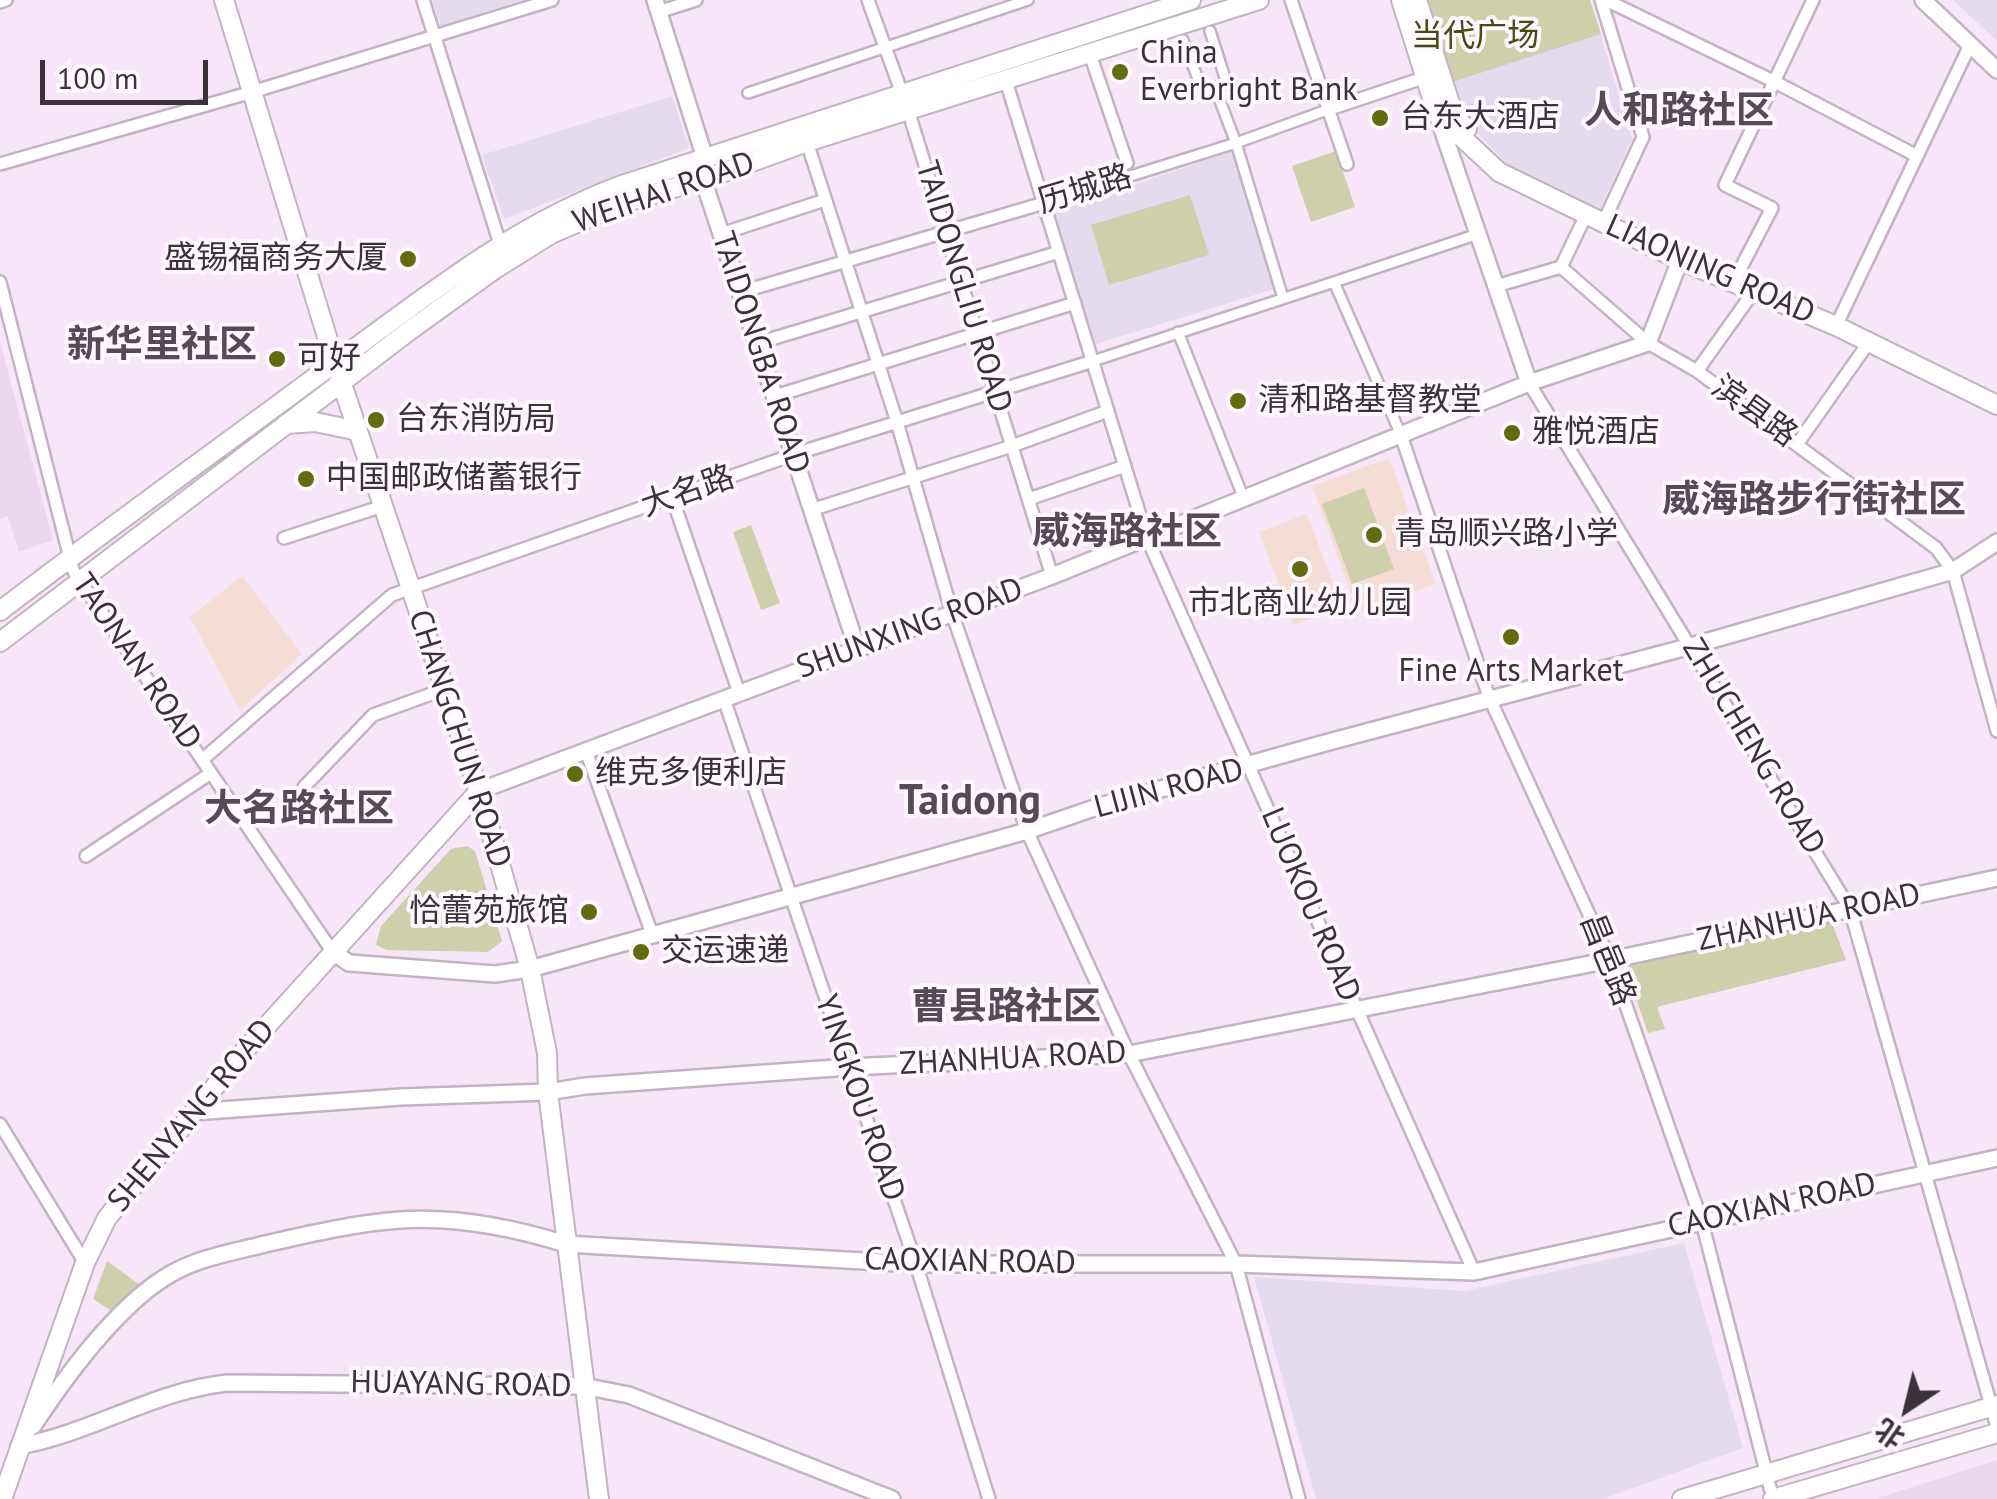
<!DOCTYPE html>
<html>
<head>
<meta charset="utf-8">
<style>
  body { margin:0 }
  #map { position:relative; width:1997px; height:1499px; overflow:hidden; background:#f7e6f7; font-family:"PT Sans","Noto Sans SC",sans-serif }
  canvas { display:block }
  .north { position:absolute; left:1857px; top:1359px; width:100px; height:100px; -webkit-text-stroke:8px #fef7fe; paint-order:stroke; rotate:215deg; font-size:28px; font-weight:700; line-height:40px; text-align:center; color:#3a343a }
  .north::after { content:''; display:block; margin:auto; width:35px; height:45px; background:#3a343a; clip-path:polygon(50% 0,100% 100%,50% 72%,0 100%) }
  .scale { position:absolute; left:40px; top:60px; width:168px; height:45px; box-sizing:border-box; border:5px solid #3a343a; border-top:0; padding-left:12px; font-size:30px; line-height:35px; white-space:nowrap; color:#3a343a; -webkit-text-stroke:8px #fef7fe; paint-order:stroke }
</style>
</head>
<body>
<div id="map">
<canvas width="1997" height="1499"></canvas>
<div class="north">北</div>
<div class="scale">100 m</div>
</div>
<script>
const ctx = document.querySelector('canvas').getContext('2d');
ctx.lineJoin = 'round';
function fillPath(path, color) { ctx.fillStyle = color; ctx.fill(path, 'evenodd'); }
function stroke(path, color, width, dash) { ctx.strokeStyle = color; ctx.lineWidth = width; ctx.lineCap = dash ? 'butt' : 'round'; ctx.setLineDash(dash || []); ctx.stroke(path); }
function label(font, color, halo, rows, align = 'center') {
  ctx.font = font + ' "PT Sans","Noto Sans SC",sans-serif'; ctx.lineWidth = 8; ctx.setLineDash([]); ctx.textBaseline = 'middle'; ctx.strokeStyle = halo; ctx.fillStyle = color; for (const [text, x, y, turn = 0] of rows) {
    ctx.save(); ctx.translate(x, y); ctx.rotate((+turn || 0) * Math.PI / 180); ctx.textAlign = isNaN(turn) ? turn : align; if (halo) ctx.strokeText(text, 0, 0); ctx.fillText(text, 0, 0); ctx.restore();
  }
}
const commercial = new Path2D(`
  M432,0h90l-81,26z
  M1590,0l42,139 -32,70 -95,-47 -46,-49 -10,-30z
  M1953,0h44v41z
  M672,96l17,52 -185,71 -22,-64z
  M1233,151l41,138 -181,56 -41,-132z
  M1684,1243l59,205 -140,51h-287l-62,-222 210,14z`);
const built = new Path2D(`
  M0,342l53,198 -34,12 -11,-36 -8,3z
  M1997,1460v39h-122z`);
const education = new Path2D(`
  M1389,458l47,126 -78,28 -46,-126z
  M1307,514l35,93 -48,18 -35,-93z
  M242,576l60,78 -62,56 -50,-93z`);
const green = new Path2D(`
  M1424,0h166l11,34 -152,49z
  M1336,151l19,56 -44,15 -19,-56z
  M1190,195l19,60 -100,30 -18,-60z
  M1364,488l30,81 -42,15 -30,-80z
  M751,525l29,78 -19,7 -28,-78z
  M467,846l8,5 27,90 -14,11 -101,-2 -11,-5 5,-19 70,-77z
  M1832,923l14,37 -189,47 8,22 -17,4 -22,-63 5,-7z
  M107,1261l33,24 -30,25 -17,-11z`);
const pedestrian = new Path2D(`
  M1183,40l20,52 24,-8 -17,-53
  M1215,88l21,55 47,155
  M748,93l280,-93
  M1044,203l192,-60 91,-33
  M1334,282l144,-48
  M1178,332l66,167
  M1093,361l241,-79 67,153`);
const minor = new Path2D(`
  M423,0l77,244
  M868,0l40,110 144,466
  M1291,0l56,164
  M1601,0l42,137 -40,86
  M1606,0l169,82 142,74
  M0,2l6,-2
  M658,12l38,-12
  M1090,54l37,109
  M1006,81l141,457 327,734
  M1327,110l99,-33
  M807,142l90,280 55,191 75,218 102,223 107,210 63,235
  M0,164l252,-72 300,-92
  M721,234l104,-34
  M1561,267l87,76 49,28 239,177 17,23 44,160
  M0,282l73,288 259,381
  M1733,283l39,-75 -47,-23 88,-185
  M1496,286l65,-19 25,-52
  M741,292l303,-89
  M1836,326l134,-281
  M758,343l301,-91
  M1697,371l57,-80
  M1529,383l321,526 147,518
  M775,396l300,-93
  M1401,435l88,262 121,263 92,262 71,277
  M1798,443l71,-101
  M672,497l67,196
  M1029,499l96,-33
  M811,510l201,-64 96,-35
  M284,538l99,-32
  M724,699l192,565 73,235
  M586,751l66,183
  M202,760l190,-165 406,-142 295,-92
  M304,787l69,-72 72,-26
  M86,856l125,-83
  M0,1124l85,139`);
const tertiary = new Path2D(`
  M655,0l50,158 -2,21 154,469
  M1923,0l74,70
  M1437,114l92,269
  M479,791l573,-215 477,-193 119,-40 32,-83
  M332,951l17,12 146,11 35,-5 497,-138 73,-25 225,-63 366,-97 262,-75 44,-29
  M193,1112l208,-15 147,-5 37,-6 264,-19 280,-13 481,-94 387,-82
  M33,1426c33,-50 80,-115 131,-148 31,-20 66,-25 101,-34 44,-10 91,-21 135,-24 55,-4 114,8 166,24l350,20h320l238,8 523,-114
  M19,1446c73,-13 134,-55 208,-63l356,3 46,9 263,104`);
const secondary = new Path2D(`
  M224,0l111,363 144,428 51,178 17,84 1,39 51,407
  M286,424l29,-2 43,9
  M2,1499l83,-236 22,-45 138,-168 234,-259
  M1682,1499l315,-94
  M1773,1499l224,-66`);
const primary = new Path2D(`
  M1401,0l36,114 62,58 181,88 156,66 161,79
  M1417,0l37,116 13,13
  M0,611c107,-82 217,-161 325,-241 97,-70 184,-143 297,-185l569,-185
  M0,642l409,-311 86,-62 56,-35 75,-32 82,-24 99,-36 452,-142`);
const markers = [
  [1120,72,10,"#636b0f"],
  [1380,118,10,"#636b0f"],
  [408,259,10,"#636b0f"],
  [277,359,10,"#636b0f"],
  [1238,401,10,"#636b0f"],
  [376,420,10,"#636b0f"],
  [1512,433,10,"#636b0f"],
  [306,479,10,"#636b0f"],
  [1374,535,10,"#636b0f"],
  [1300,569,10,"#636b0f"],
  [1511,637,10,"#636b0f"],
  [575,774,10,"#636b0f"],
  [589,912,10,"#636b0f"],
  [641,952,10,"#636b0f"]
];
const parkNames = [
  ["当代广场",1475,37]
];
const poiNames = [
  ["China",1140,54],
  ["Everbright Bank",1140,91],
  ["台东大酒店",1400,118],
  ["盛锡福商务大厦",388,259,"right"],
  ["可好",297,359],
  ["清和路基督教堂",1258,401],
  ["台东消防局",396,420],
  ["雅悦酒店",1532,433],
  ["中国邮政储蓄银行",326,479],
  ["青岛顺兴路小学",1394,535],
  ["市北商业幼儿园",1300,604,"center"],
  ["Fine Arts Market",1511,672,"center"],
  ["维克多便利店",595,774],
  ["恰蕾苑旅馆",569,912,"right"],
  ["交运速递",661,952]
];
const streetNames = [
  ["历城路",1085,190,-17],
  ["WEIHAI ROAD",664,193,-19],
  ["LIAONING ROAD",1710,270,24],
  ["TAIDONGLIU ROAD",963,287,73],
  ["TAIDONGBA ROAD",760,353,72],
  ["滨县路",1754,412,36],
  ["大名路",688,492,-19],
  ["SHUNXING ROAD",910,629,-20],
  ["TAONAN ROAD",136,662,56],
  ["CHANGCHUN ROAD",459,739,72],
  ["ZHUCHENG ROAD",1753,747,59],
  ["LIJIN ROAD",1169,789,-15],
  ["LUOKOU ROAD",1310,905,67],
  ["ZHANHUA ROAD",1809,918,-12],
  ["昌邑路",1607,960,68],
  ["ZHANHUA ROAD",1013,1059,-3],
  ["YINGKOU ROAD",859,1098,71],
  ["SHENYANG ROAD",192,1116,-50],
  ["CAOXIAN ROAD",1772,1206,-12],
  ["CAOXIAN ROAD",970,1262,1],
  ["HUAYANG ROAD",461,1385,1]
];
const quarterNames = [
  ["人和路社区",1679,112],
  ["新华里社区",162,346],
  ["威海路步行街社区",1814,501],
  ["威海路社区",1127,533],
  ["大名路社区",299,810],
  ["曹县路社区",1006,1008]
];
const districtNames = [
  ["Taidong",970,802]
];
fillPath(commercial, '#e4dbef');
fillPath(built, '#edd7ed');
fillPath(education, '#f5dcd4');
fillPath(green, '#cdd0ab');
stroke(pedestrian, '#c3b3c3', 14);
stroke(minor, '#c3b3c3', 16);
stroke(tertiary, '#c3b3c3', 20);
stroke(secondary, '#c3b3c3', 22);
stroke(primary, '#c3b3c3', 22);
stroke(pedestrian, '#fff', 9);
stroke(minor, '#fff', 11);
stroke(tertiary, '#fff', 15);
stroke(secondary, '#fff', 18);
stroke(primary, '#fff', 18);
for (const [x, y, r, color] of markers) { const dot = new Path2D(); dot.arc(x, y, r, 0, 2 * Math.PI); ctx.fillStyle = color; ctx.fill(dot); stroke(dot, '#fef7fe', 4); }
label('32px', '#494b15', '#fef7fe', parkNames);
label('32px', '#3a343a', '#fef7fe', poiNames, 'left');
label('32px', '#3a343a', '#fef7fe', streetNames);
label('bold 38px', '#574a57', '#fef7fe', quarterNames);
label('bold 42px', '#574a57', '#fef7fe', districtNames);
</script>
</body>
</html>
